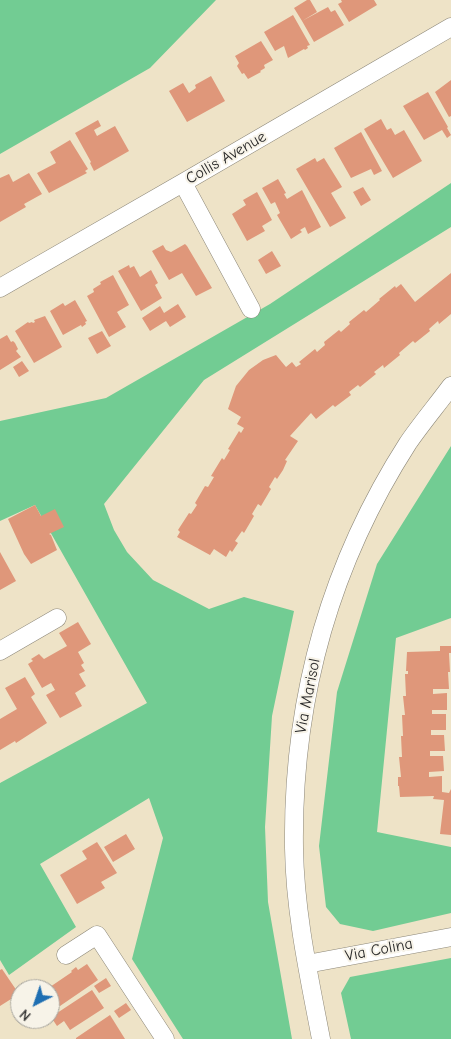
<!DOCTYPE html>
<html>
<head>
<meta charset="utf-8">
<style>
  body { margin:0 }
  #map { position:relative; width:451px; height:1039px; overflow:hidden; background:#eee3c7; font-family:"Comic Neue",sans-serif }
  canvas { display:block }
  .north { position:absolute; left:10px; top:979px; width:50px; height:50px; box-sizing:border-box; background:#f7f3e8; border:1px solid #a5a39c; border-radius:50%; rotate:221deg; font-size:14px; font-weight:700; line-height:20px; text-align:center; color:#2b2b2b }
  .north::after { content:''; display:block; margin:auto; width:18px; height:22px; background:#1f6fb2; clip-path:polygon(50% 0,100% 100%,50% 72%,0 100%) }
</style>
</head>
<body>
<div id="map">
<canvas width="451" height="1039"></canvas>
<div class="north">N</div>
</div>
<script>
const ctx = document.querySelector('canvas').getContext('2d');
ctx.lineJoin = 'round';
function fillPath(path, color) { ctx.fillStyle = color; ctx.fill(path, 'evenodd'); }
function stroke(path, color, width, dash) { ctx.strokeStyle = color; ctx.lineWidth = width; ctx.lineCap = dash ? 'butt' : 'round'; ctx.setLineDash(dash || []); ctx.stroke(path); }
function label(font, color, halo, rows, align = 'center') {
  ctx.font = font + ' "Comic Neue",sans-serif'; ctx.lineWidth = 4; ctx.setLineDash([]); ctx.textBaseline = 'middle'; ctx.strokeStyle = halo; ctx.fillStyle = color; for (const [text, x, y, turn = 0] of rows) {
    ctx.save(); ctx.translate(x, y); ctx.rotate((+turn || 0) * Math.PI / 180); ctx.textAlign = isNaN(turn) ? turn : align; if (halo) ctx.strokeText(text, 0, 0); ctx.fillText(text, 0, 0); ctx.restore();
  }
}
const green = new Path2D(`
  M0,0h216l-66,68 -150,86z
  M451,183v44l-247,153 -100,124 10,26 13,22 26,28 56,29 35,-12 50,14 -22,105 -7,111 3,75 24,137h-109l-51,-80 31,-121 -14,-40 -109,66 36,63 -67,48 -9,-15v-177l147,-80 -112,-198 -35,16v-100l106,-23 164,-94z
  M451,446v172l-55,20 -19,194 74,15v66l-78,18 -33,-7 -14,-17 -7,-61 18,-154 40,-128z
  M451,958v81h-100l-10,-46 9,-16z`);
const building = new Path2D(`
  M307,0h3l7,12 -15,9 -8,-13z
  M341,0h33l3,5 -28,17 -11,-18 4,-2z
  M328,7l3,5 4,-2 9,15 -30,17 -12,-21z
  M293,15l17,30 -3,1 1,2 -3,2 -1,-1 -16,9 -4,-12 -9,5 -11,-19z
  M261,41l12,19 -9,5 1,3 -5,3 1,1 -13,7 -4,-6 -2,1 -5,-8 2,-3 -4,-7z
  M211,76l14,25 -38,21 -18,-31 14,-8 6,10 7,-5 -1,-3z
  M451,80v36l-2,1 -14,-25z
  M428,92l20,35 -1,1 4,7 -4,3 -5,-8 -18,10 -21,-34z
  M381,119l6,11 4,-2 4,7 9,-5 18,31 -29,17 -29,-49z
  M98,120l3,6 -7,4 3,6 18,-10 14,25 -35,20 -4,-8 1,-1 -16,-29z
  M361,132l21,39 -8,4 -3,-6 -20,9 -17,-30z
  M70,140l18,29 -3,2 2,2 -38,20 -12,-20 19,-10 -6,-11z
  M315,158l2,4 7,-4 18,29 -11,6 15,25 -16,9 -34,-58z
  M29,173l13,21 -18,10 2,3 -26,15v-44l9,-4 4,8z
  M278,179l8,14 -2,1 3,5 15,-9 19,37 -13,7 -3,-7 -5,3 2,2 -11,7 -14,-24 3,-2 -5,-11 -4,2 -9,-16z
  M363,187l8,13 -10,6 -8,-14z
  M257,192l15,28 -10,6 3,5 -18,10 -15,-27 14,-9 -3,-5z
  M185,244l2,2 25,42 -16,8 -14,-23 -13,7 -17,-29 11,-6 3,5 5,2z
  M272,251l9,15 -15,8 -8,-14z
  M129,265l1,3 4,-2 6,11 11,-7 7,13 -3,2 7,13 -21,13 -23,-40z
  M451,273v41l-12,10 -1,-3 -9,8 1,2 -15,12 -2,-2 -14,12 1,2 -16,13 -1,-3 -9,7 2,2 -16,13 -2,-2 -9,7 2,3 -16,12 -2,-2 -17,14 -5,-6 -21,23 8,5 -13,19 2,1 -4,9 -6,9 -2,-2 -6,10 2,2 -10,17 -3,-2 -6,10 2,2 -10,17 -2,-2 -7,10 3,2 -6,9 -2,-2 -4,7 -12,-8 -4,6 -33,-18 3,-5 -2,-2 11,-17 2,1 6,-9 -2,-2 10,-17 3,1 6,-10 -3,-1 11,-18 2,2 6,-10 -2,-1 11,-18 2,2 3,-5 -7,-4 4,-7 -13,-8 8,-23 13,-16 14,-10 13,-5 10,12 6,-5 4,5 5,-3 -2,-2 16,-13 2,3 8,-7 -1,-3 15,-12 2,2 9,-8 -1,-2 15,-12 2,2 14,-12 -1,-1 16,-13 1,2 5,-4 14,18z
  M113,275l16,30 -12,7 9,15 -17,10 -22,-41 7,-4 -1,-3 8,-5 -1,-2z
  M75,300l12,21 -2,1 1,2 -4,3 -1,-2 -18,10 -13,-24 13,-8 2,3z
  M178,304l8,13 -16,10 -4,-6 -16,10 -8,-13 18,-12 4,7z
  M45,316l17,31 -28,16 -19,-32 13,-9 1,1 3,-1 1,1 2,-1 -1,-2z
  M102,331l9,15 -14,8 -9,-16z
  M7,335l4,7 2,-1 2,2 3,6 -2,2 5,6 -21,13v-31z
  M22,361l7,10 -10,6 -6,-10z
  M35,505l6,11 14,-7 9,18 -15,7 2,1 6,15 -26,14 -7,-10 -16,-35z
  M0,552l16,29 -16,9z
  M78,622l13,22 -13,8 6,11 -3,2 4,6 -6,3 7,12 -11,7 7,13 -22,12 -14,-23 9,-5 -4,-7 -9,5 -14,-24 5,-3 -2,-2 8,-5 5,5 23,-13 -8,-13z
  M440,646h11v7h-2l1,19h-2l1,17h-16v5l14,-1v17h-15v4h14v16h-15v5h13l1,16h-15v5h13l1,15 -15,1v5l13,-1v16l7,1 2,-4v46l-11,-1 4,-34 -11,-1 1,-3 -34,1 -1,-11h-1v-9h3l-2,-20h3l-1,-21h2l-1,-21h3l-2,-19h3l-1,-22h3v-3h-2l1,-19 33,-1z
  M25,677l10,17 -4,3 16,26 -31,20 -1,-2 -15,9v-31l17,-10 -12,-21z
  M126,834l9,15 -22,13 -9,-15z
  M97,842l20,31 -16,9 4,6 -28,16 -17,-29 27,-16 -5,-8z
  M87,964l11,16 -38,26 -10,-17h-3l25,-17 -1,-1 5,-4 2,3z
  M2,969l17,25 -19,12v-36z
  M106,978l5,8 -12,7 -5,-7z
  M92,990l12,18 -34,22 -6,-9 -7,5 -6,-9z
  M20,1003v11l-5,-8z
  M126,1003l5,7 -12,8 -5,-7z
  M110,1015l15,24h-49v-1z
  M24,1019h13l-9,6z`);
const minor = new Path2D(`
  M183,183l68,126
  M0,288l186,-107 265,-154
  M0,651l57,-33
  M66,955l31,-20 68,104
  M307,964l144,-27
  M321,1039c-12,-63 -26,-126 -27,-191 -2,-145 35,-282 114,-405 13,-19 29,-38 43,-57`);
const streetNames = [
  ["Collis Avenue",226,158,-30],
  ["Via Marisol",308,696,-79],
  ["Via Colina",379,950,-11]
];
fillPath(green, '#72cc93');
fillPath(building, '#df977a');
stroke(minor, '#8c8779', 19);
stroke(minor, '#fff', 18);
label('16px', '#2b2b2b', '#f7f3e8', streetNames);
</script>
</body>
</html>
